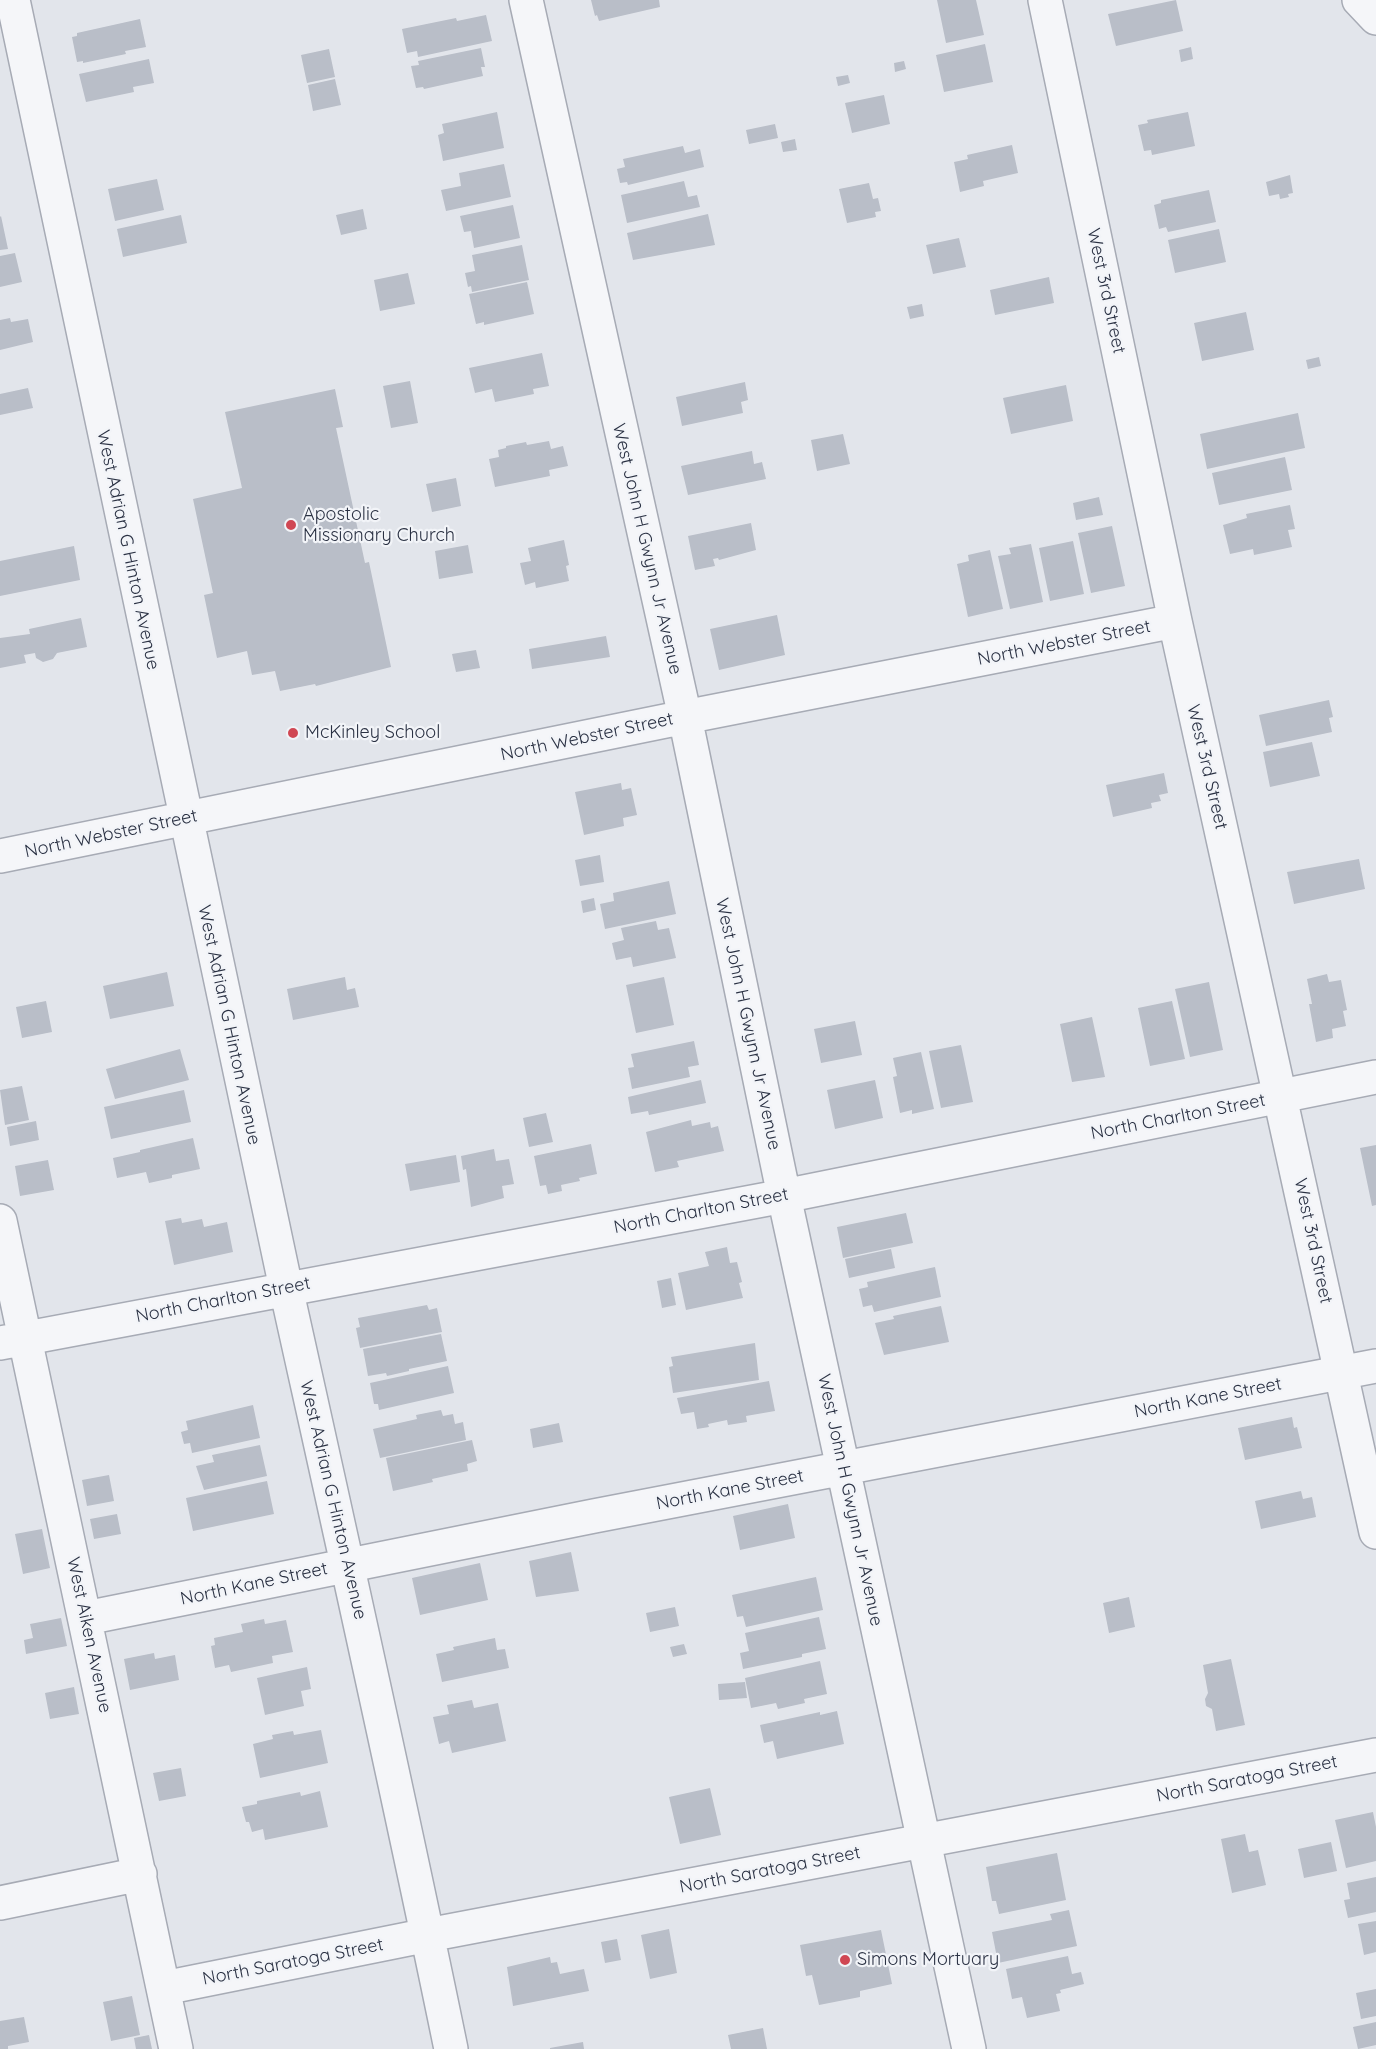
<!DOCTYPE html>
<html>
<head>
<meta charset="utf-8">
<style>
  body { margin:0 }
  canvas { display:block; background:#e2e5eb }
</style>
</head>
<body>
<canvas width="1376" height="2049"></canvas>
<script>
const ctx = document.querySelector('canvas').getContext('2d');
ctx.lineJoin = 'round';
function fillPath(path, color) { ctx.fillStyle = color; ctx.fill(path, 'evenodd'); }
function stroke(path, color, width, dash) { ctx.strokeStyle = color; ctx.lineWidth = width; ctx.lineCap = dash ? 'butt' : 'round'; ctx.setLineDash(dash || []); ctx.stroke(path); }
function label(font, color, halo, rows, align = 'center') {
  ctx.font = font + ' Quicksand,sans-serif'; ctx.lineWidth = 4.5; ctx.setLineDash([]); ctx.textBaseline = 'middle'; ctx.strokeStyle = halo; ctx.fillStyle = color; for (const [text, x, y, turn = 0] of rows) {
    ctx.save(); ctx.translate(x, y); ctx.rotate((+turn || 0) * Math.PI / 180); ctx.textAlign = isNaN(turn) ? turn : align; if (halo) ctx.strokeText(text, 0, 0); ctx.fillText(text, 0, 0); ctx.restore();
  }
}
const building = new Path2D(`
  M591,0h68l1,7 -61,14 -2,-6 -2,1z
  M937,0h39l8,35 -38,8z
  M1176,0l7,31 -67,15 -8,-32z
  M486,15l6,26 -74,16 -1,-6 -10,2 -5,-24 54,-11 1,3z
  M140,19l6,28 -21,4 1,3 -43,9v-2l-6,1 -5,-25 5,-1v-3z
  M985,44l8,38 -49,10 -8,-37z
  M1191,47l2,12 -12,3 -2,-12z
  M481,48l4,19h-4l2,9 -59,13 -1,-2 -7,1 -5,-22 8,-1 -1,-4z
  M329,49l6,28 -28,6 -6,-28z
  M149,59l5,24 -21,4 1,5 -48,10 -7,-28z
  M904,61l2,8 -11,3 -1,-9z
  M848,75l2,8 -12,3 -2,-9z
  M335,79l6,26 -28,6 -5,-26z
  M884,95l6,29 -38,9 -7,-30z
  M497,112l7,36 -61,13 -5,-26 6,-2 -2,-9z
  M1188,112l7,34 -43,9 -1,-5 -7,1 -6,-26 10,-2 -1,-3z
  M775,124l3,14 -29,6 -3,-14z
  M795,139l2,11 -14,2 -2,-10z
  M1012,145l6,28 -35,8 1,5 -24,6 -6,-30 14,-3 -1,-4z
  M683,146l2,7 15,-4 4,18 -76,18 -1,-3 -7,1 -3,-14 8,-2 -2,-8z
  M504,164l7,33 -65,14 -5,-21 20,-4 -2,-13z
  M1290,175l3,18 -5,1 1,3 -9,2 -1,-5 -10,2 -3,-14z
  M157,179l7,31 -49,11 -7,-32z
  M684,181l4,16 9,-2 3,12 -73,16 -6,-28z
  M869,183l4,16 5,-1 3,13 -6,1 1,5 -29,6 -8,-34z
  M1209,190l7,32 -48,10 -2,-5 -7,2 -5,-24 7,-2v-3z
  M513,205l7,33 -46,10 -3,-17 -7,1 -4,-16z
  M363,209l4,20 -26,6 -5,-20z
  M708,214l7,31 -82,15 -6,-27z
  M181,215l6,28 -64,14 -6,-28z
  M1,216l7,33 -8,1v-33z
  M1219,229l7,33 -51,11 -7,-33z
  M959,238l7,29 -33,7 -7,-29z
  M522,245l7,35 -57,12 -1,-6 -3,1 -3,-14 10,-2 -3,-16z
  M15,253l7,29 -22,5v-31z
  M408,273l7,31 -35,7 -6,-31z
  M1049,277l5,26 -59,12 -5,-25z
  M527,282l7,32 -50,11v-3l-8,2 -7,-30z
  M922,304l2,12 -14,3 -3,-12z
  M1246,312l8,38 -52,11 -8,-38z
  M10,318l1,4 17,-3 5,23 -33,8v-30z
  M542,353l7,33 -16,3 1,5 -39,8 -3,-13 -17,4 -6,-25z
  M1319,357l2,9 -13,3 -2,-9z
  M410,381l8,42 -27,5 -8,-42z
  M745,382l3,18 -7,2 2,11 -61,13 -6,-29z
  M1066,385l7,36 -62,13 -8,-36z
  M28,388l5,20 -33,7v-21z
  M335,389l8,38 -7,1 29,135 4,-1 22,105 -75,19 -1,-2 -35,7 -5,-20 -23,4 -5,-24 -30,7 -13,-63 9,-2 -20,-94 49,-11 -17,-76z
  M1298,413l7,35 -98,21 -7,-35z
  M843,434l7,30 -33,7 -6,-31z
  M549,441l2,8 12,-3 5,20 -19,4 1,6 -55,11 -6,-28 10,-2 -1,-7 8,-2v-2l20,-4 1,3z
  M752,451l2,13 8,-2 4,17 -78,16 -7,-29z
  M1285,457l7,33 -73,15 -7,-32z
  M456,478l5,28 -29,6 -6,-28z
  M1099,497l4,18 -27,5 -3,-17z
  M1290,505l5,24 -7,1 4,17 -38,8 -1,-6 -23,5 -7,-29 24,-7 -1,-4z
  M751,523l5,27 -37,10 -1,-2 -5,1 2,7 -20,4 -7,-34z
  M1112,526l13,60 -34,7 -13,-60z
  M564,540l5,25 -3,1 3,15 -33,7 -1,-6 -10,3 -5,-22 11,-2 -3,-13z
  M1073,541l11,53 -34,7 -11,-53z
  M1031,544l12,58 -33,7 -12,-53 13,-2 -2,-6z
  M468,545l5,28 -34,6 -4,-28z
  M74,546l6,34 -80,16v-35z
  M990,550l13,59 -35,8 -11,-53 12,-3 -1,-6z
  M777,615l8,40 -66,15 -9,-41z
  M81,618l6,29 -30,6 -4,6 -10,3 -7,-4 -1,-5 -11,2 2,8 -26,5v-30l30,-4 -1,-5z
  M606,636l4,21 -78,12 -3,-20z
  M476,650l4,18 -24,4 -4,-18z
  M1329,700l4,17 -4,1 3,14 -66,14 -7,-31z
  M1312,742l8,34 -50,11 -7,-35z
  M1164,773l4,20 -9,2 2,6 -10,2 1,5 -39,9 -7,-32z
  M621,783l1,7 9,-2 6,27 -14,3 1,8 -40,9 -9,-43z
  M600,855l4,27 -24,4 -5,-26z
  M1359,859l6,30 -71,15 -7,-32z
  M669,881l7,33 -71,15 -5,-25 14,-3 -1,-8z
  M594,898l2,12 -13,3 -2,-12z
  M656,921l2,9 11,-2 7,30 -43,9 -2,-10 -15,3 -4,-17 12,-3 -3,-12z
  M167,972l7,34 -64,13 -7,-33z
  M1327,974l2,8 12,-2 6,30 -4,1 3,15 -14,3 1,9 -17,4 -7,-38h3l-5,-25z
  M345,977l2,13 8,-2 4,19 -66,13 -6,-31z
  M664,977l10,48 -38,8 -10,-48z
  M1209,982l14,68 -33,7 -15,-68z
  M46,1001l6,31 -30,6 -6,-31z
  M1172,1001l13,58 -35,7 -12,-58z
  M1092,1017l13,60 -33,5 -12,-58z
  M855,1021l7,34 -41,8 -7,-34z
  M694,1041l5,24 -11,2 2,10 -58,12 -4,-21 6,-1 -3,-13z
  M961,1045l12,57 -32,6 -12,-57z
  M180,1049l9,31 -74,19 -9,-30z
  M921,1052l13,57 -22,5v-4l-12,3 -7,-36 4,-1 -4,-18z
  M701,1080l5,23 -57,12 -1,-4 -17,3 -3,-17z
  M875,1080l8,38 -48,11 -8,-39z
  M22,1086l7,34 -24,5 -5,-35z
  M184,1090l7,32 -80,17 -7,-32z
  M546,1113l7,29 -24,5 -6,-29z
  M691,1120l1,6 18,-4 1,6 7,-2 6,25 -47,10 2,6 -24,5 -9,-40z
  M36,1121l3,19 -29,6 -3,-19z
  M193,1138l7,31 -28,6v3l-23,5 -3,-11 -29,6 -4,-20 27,-6v-2z
  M591,1144l6,30 -18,4 1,3 -19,4 1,6 -14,3 -2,-9 -6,1 -6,-30z
  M1376,1145v60l-4,1 -12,-58z
  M494,1149l2,12 13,-2 5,25 -12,2 2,12 -33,9 -5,-38 -3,1 -2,-14z
  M456,1155l4,27 -50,9 -5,-27z
  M48,1160l6,30 -34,6 -5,-30z
  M906,1213l7,30 -70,15 -6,-31z
  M181,1218l1,5 20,-4 2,8 23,-5 6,30 -59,13 -9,-44z
  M727,1247l3,16 7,-1 5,20 -3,1 4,15 -57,12 -8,-37 31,-7 -4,-14z
  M891,1249l4,19 -46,10 -4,-19z
  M935,1267l6,30 -67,15 -2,-7 -9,2 -4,-18 9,-2 -1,-5z
  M671,1278l5,27 -14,3 -5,-27z
  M427,1305l2,5 8,-2 5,24 -82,16 -4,-20 4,-1 -2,-9z
  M941,1306l8,36 -65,13 -9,-32 19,-4 -1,-3z
  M441,1334l6,27 -38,8v2l-22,5 -1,-3 -18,3 -5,-27z
  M755,1343l4,37 -86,13 -4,-26 4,-1 -2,-9z
  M448,1366l6,27 -75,17 -1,-6h-4l-4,-21z
  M769,1381l6,30 -29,5 1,6 -19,3 -1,-5 -19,4 1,3 -12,2 -3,-17 -13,2 -4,-16z
  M253,1405l7,33 -68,15 -2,-10 -6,1 -3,-12 7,-2 -2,-9z
  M441,1410l2,6 10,-2 2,10 8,-2 3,18 -86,18 -7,-29 44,-10 -1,-4z
  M1292,1417l2,11 3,-1 5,21 -57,12 -7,-32z
  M559,1423l4,19 -30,6 -3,-19z
  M472,1440l5,21 -10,3 1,7 -36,8 1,3 -40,9 -7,-33z
  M260,1445l7,31 -63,14 -8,-24 18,-4 -2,-7z
  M109,1475l5,26 -27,5 -5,-26z
  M267,1481l7,33 -81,17 -7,-33z
  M1301,1491l2,8 9,-2 4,20 -55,12 -6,-28z
  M788,1504l7,34 -55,12 -7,-34z
  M117,1514l4,20 -27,5 -4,-20z
  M42,1529l8,39 -27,6 -8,-40z
  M571,1552l8,39 -43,6 -7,-36z
  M480,1563l8,37 -68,15 -8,-37z
  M816,1577l7,33 -77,17 -3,-11 -6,1 -5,-22z
  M1129,1597l6,30 -26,6 -6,-30z
  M675,1607l4,19 -29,6 -4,-19z
  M819,1617l7,32 -24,5v3l-59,12 -3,-16 9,-2 -4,-18z
  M61,1618l6,28 -41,8 -2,-14 9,-2 -3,-14z
  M264,1619l1,5 21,-4 7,32 -21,4 1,7 -42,9 -2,-7 -14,3 -4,-22 4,-1 -1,-7 29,-6 -2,-8z
  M495,1638l2,12 8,-1 4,19 -67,14 -6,-28 18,-4 -1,-3z
  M684,1644l3,10 -14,3 -3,-10z
  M154,1653l1,6 20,-4 4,25 -49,10 -6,-31z
  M1231,1659l14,66 -29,6 -4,-22 -6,-3 -1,-7 3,-6 -5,-28z
  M820,1661l7,33 -23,5 1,4 -27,6 -2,-6 -25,5 -6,-30z
  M307,1667l4,22 -10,2 3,15 -39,9 -8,-37z
  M745,1682l2,16 -28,2 -1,-16z
  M74,1687l5,27 -29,5 -5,-26z
  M472,1700l2,8 24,-5 8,38 -54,12 -3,-12 -10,3 -6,-27 16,-3 -2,-9z
  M837,1711l7,33 -67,15 -4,-18 -9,2 -4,-18 60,-13v3z
  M321,1730l7,33 -68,15 -7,-34 20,-5 -1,-4 21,-4 1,4z
  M181,1768l5,28 -27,5 -6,-28z
  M710,1788l11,47 -41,9 -11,-47z
  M320,1791l8,36 -63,13 -2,-11 -11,3 -3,-10h-3l-4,-15 15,-3v-3l43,-9 1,4z
  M1373,1812l3,15v34l-30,7 -11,-48z
  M1245,1834l4,18 9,-2 8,35 -34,8 -11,-54z
  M1331,1842l6,29 -33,7 -6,-29z
  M1057,1853l9,47 -67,14 -3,-13h-4l-6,-34z
  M1376,1877v35l-28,6 -4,-18 6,-1 -3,-16z
  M1069,1910l8,36 -79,17 -6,-31 60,-12 -2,-6z
  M1376,1921v31l-12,3 -6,-31z
  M669,1929l8,44 -27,6 -9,-44z
  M881,1930l11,54 -32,7v6l-41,8 -7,-30 -6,1 -6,-31z
  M617,1939l4,21 -16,3 -4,-21z
  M1068,1956l4,18 9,-2 3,12 -24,6 1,3 -5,1 4,17 -33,7 -5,-21 -10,2 -6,-30z
  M550,1957l1,6 6,-1 3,12 24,-5 5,22 -76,15 -6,-39z
  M1376,1989v27l-15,3 -5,-26z
  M132,1996l8,39 -29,6 -8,-39z
  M24,2017l5,25 -21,4v3h-8v-28z
  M1376,2022v23l-18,4 -5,-22z
  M763,2028l4,21h-36l-3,-14z
  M149,2035l3,14h-16l-2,-11z
  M583,2042l1,7h-34v-1z`);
const minor = new Path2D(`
  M13,0c90,429 179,859 273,1288 56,253 113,507 165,761
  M526,0l159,717 99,479 185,853
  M1045,0l130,621 201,911
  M1359,0l17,18
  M0,856l685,-139 490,-96
  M0,1221l176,828
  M0,1343l784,-147 592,-119
  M86,1618l508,-102 782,-150
  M0,1903l140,-29
  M164,1988l264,-53 948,-180`);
const markers = [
  [291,525,6,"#d04753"],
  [293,733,6,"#d04753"],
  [845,1960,6,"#d04753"]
];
const streetNames = [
  ["West 3rd Street",1106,291,78],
  ["West John H Gwynn Jr Avenue",647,549,77],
  ["West Adrian G Hinton Avenue",128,550,78],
  ["North Webster Street",1064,643,-11],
  ["North Webster Street",587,737,-12],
  ["West 3rd Street",1207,767,77],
  ["North Webster Street",111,834,-12],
  ["West John H Gwynn Jr Avenue",748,1024,78],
  ["West Adrian G Hinton Avenue",229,1025,78],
  ["North Charlton Street",1178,1117,-11],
  ["North Charlton Street",701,1211,-11],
  ["West 3rd Street",1313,1241,78],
  ["North Charlton Street",223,1300,-11],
  ["North Kane Street",1208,1398,-11],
  ["North Kane Street",730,1490,-11],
  ["West Adrian G Hinton Avenue",333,1500,77],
  ["West John H Gwynn Jr Avenue",850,1500,78],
  ["North Kane Street",254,1584,-12],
  ["West Aiken Avenue",89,1635,78],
  ["North Saratoga Street",1247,1779,-11],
  ["North Saratoga Street",770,1870,-11],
  ["North Saratoga Street",293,1962,-11]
];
const poiNames = [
  ["Apostolic",303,515],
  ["Missionary Church",303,536],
  ["McKinley School",305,733],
  ["Simons Mortuary",857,1960]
];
fillPath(building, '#b9bec8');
stroke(minor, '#a7abb5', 36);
stroke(minor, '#f5f6f9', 33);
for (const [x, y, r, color] of markers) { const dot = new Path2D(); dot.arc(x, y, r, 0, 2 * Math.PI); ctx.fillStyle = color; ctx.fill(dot); stroke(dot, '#f2f4f8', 2); }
label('18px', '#2a3143', '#f2f4f8', streetNames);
label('18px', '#2a3143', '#f2f4f8', poiNames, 'left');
</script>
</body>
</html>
